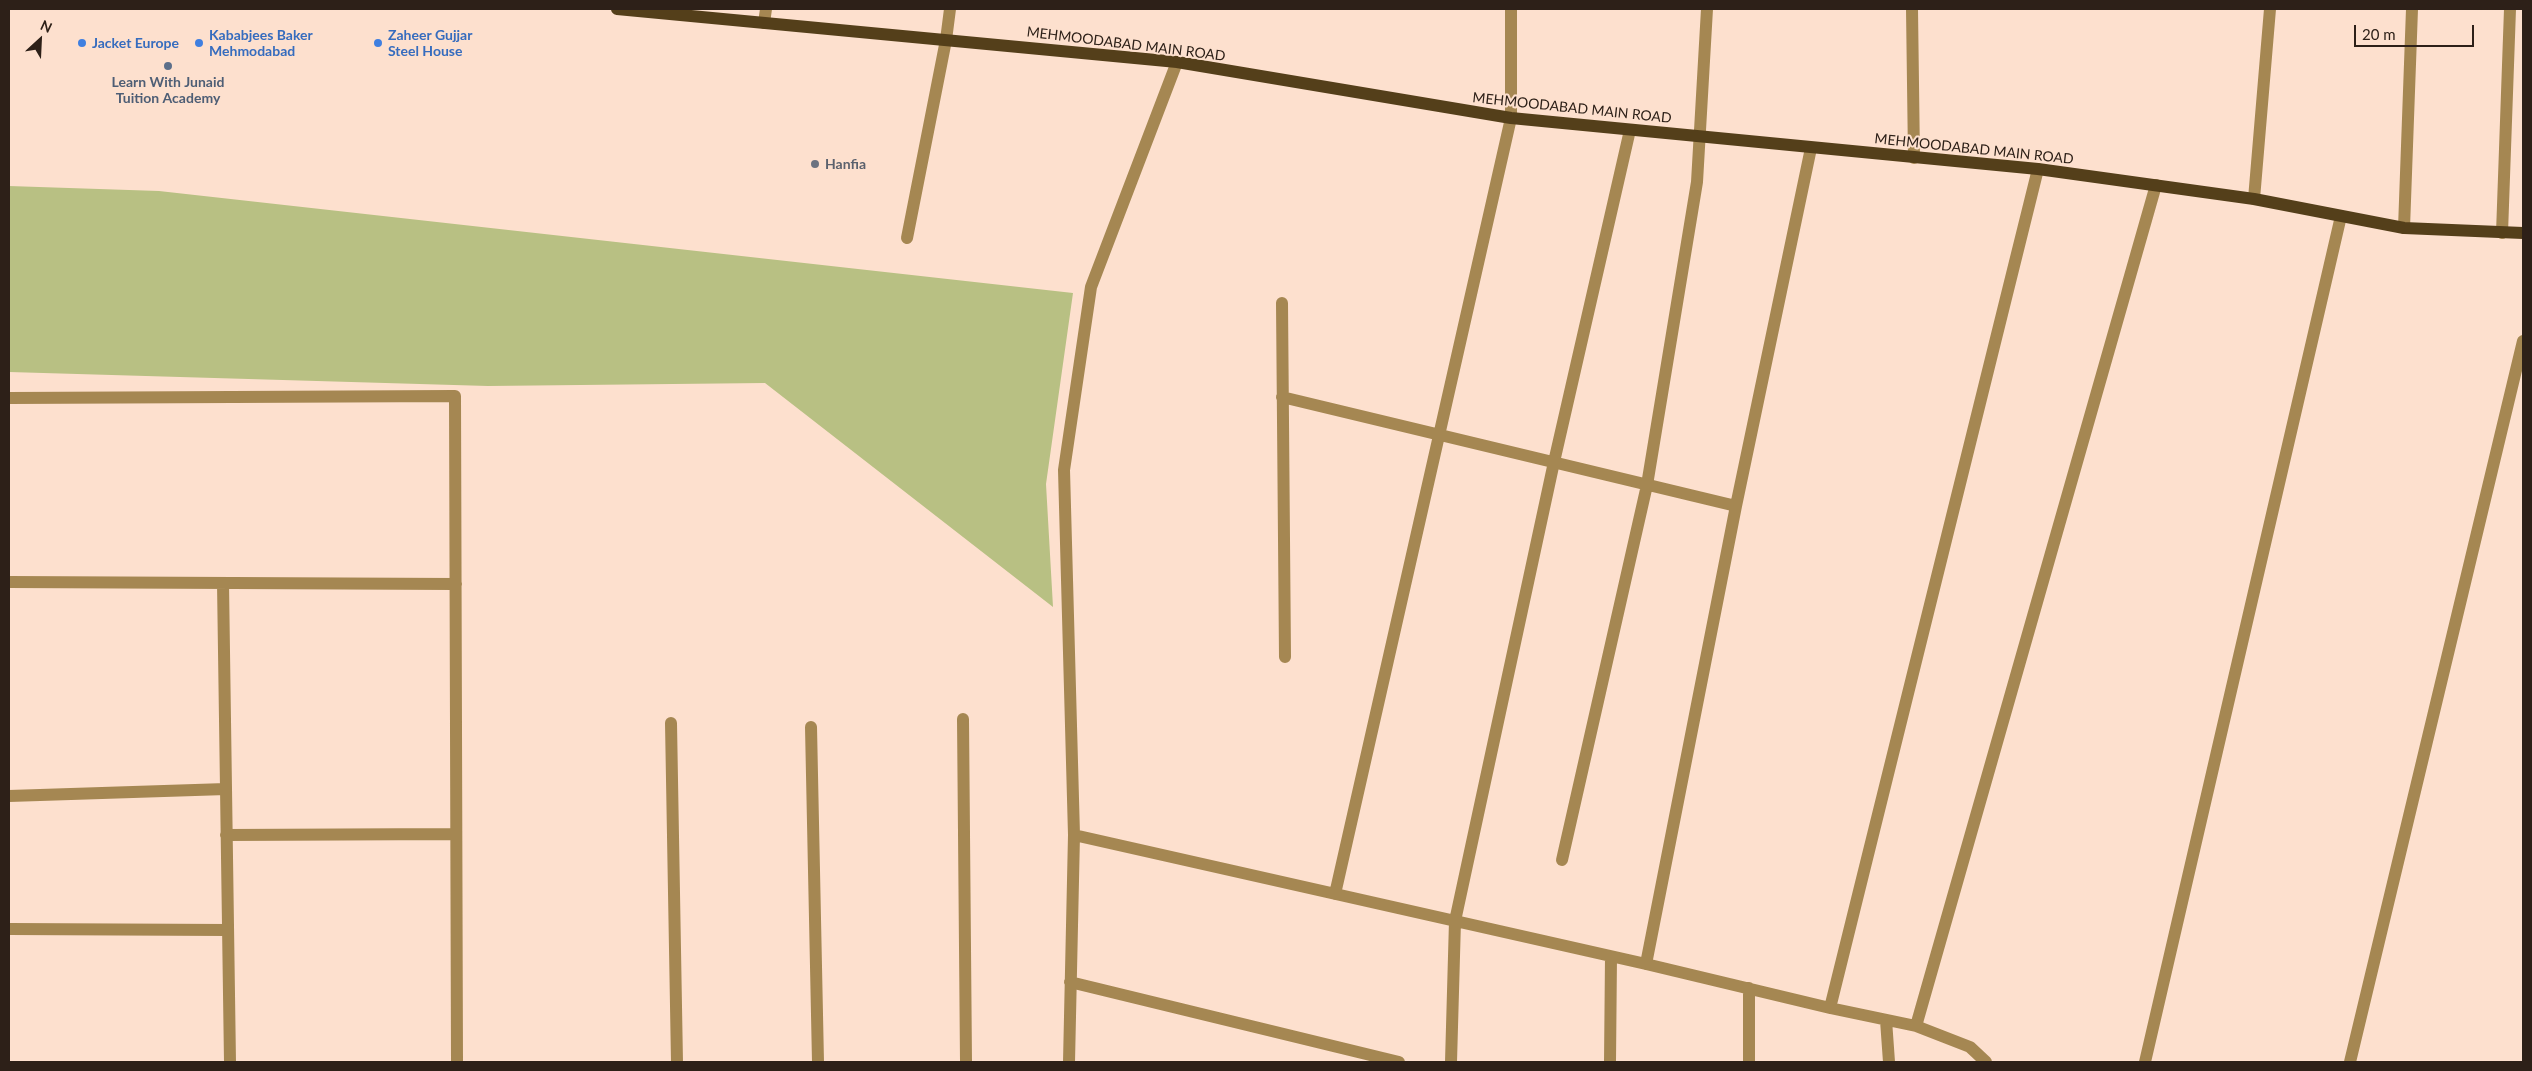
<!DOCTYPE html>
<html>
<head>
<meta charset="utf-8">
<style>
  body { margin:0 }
  #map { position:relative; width:2532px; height:1071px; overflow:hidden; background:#fde0ce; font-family:Lato,sans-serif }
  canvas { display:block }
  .frame { position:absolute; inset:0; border:10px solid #2d2018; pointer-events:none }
  .north { position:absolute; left:15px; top:15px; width:50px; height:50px; -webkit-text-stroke:4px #fde0ce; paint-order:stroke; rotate:25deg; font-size:14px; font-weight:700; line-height:20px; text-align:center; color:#2d2018 }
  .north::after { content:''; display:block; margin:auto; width:18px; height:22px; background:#2d2018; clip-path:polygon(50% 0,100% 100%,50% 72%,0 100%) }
  .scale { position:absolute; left:2354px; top:25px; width:120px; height:22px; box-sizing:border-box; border:2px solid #2d2018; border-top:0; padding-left:6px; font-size:15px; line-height:18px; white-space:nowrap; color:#2d2018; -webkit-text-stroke:4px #fde0ce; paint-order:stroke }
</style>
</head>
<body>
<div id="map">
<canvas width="2532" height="1071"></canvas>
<div class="frame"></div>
<div class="north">N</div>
<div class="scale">20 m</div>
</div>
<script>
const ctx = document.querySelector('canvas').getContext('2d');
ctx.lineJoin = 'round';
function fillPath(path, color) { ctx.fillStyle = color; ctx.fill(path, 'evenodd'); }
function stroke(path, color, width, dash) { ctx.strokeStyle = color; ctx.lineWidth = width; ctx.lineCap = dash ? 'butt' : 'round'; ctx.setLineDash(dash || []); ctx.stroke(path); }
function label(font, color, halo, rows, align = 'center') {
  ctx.font = font + ' Lato,sans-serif'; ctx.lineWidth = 4; ctx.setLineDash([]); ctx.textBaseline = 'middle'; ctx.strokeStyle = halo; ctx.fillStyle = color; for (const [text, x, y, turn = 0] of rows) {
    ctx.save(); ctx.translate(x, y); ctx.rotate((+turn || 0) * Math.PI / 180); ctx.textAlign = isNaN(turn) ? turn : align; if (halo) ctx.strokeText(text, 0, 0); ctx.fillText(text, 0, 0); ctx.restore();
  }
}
const green = new Path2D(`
  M9,186l150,5 914,102 -27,191 7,123 -288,-224 -277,3 -479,-14z`);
const minor = new Path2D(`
  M1912,9l2,149
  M764,23l2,-14
  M2254,199l16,-190
  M2404,228l8,-219
  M2502,233l8,-224
  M907,238l39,-198 4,-31
  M1282,303l3,354
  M1282,397l454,109
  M9,398l446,-2 2,666
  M9,582l447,2
  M223,583l7,479
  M963,719l3,343
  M671,723l6,339
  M811,727l7,335
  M9,796l217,-7
  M226,835l230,-1
  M1074,835l572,129 184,44 86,18 54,21 16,15
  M1562,860l85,-375 50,-303 10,-173
  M1335,894l176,-776v-109
  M9,929l219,1
  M1646,964l90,-458 75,-358
  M1070,982l329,80
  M1749,988v74
  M1830,1008l208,-839
  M1886,1020l3,42
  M1916,1026l240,-841
  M1069,1062l5,-227 -10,-365 27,-183 86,-225
  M1451,1062l4,-141 99,-459 76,-332
  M1610,1062l1,-105
  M2145,1062l196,-846
  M2350,1062l173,-721`);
const major = new Path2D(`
  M617,9l560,53 334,56 527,51 216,30 150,29 119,5`);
const markers = [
  [82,43,5,"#3f7fe0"],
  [199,43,5,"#3f7fe0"],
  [378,43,5,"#3f7fe0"],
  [168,66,5,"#5c6f8a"],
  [815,164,5,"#6b7280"]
];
const shopNames = [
  ["Kababjees Baker",209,35],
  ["Mehmodabad",209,51],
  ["Zaheer Gujjar",388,35],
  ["Steel House",388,51],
  ["Jacket Europe",92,43]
];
const streetNames = [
  ["MEHMOODABAD MAIN ROAD",1126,44,7],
  ["MEHMOODABAD MAIN ROAD",1572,108,6],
  ["MEHMOODABAD MAIN ROAD",1974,149,6]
];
const serviceNames = [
  ["Learn With Junaid",168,82],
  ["Tuition Academy",168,98]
];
const worshipNames = [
  ["Hanfia",825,164]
];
fillPath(green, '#b8c083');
stroke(minor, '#a58752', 12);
stroke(major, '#543f1a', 12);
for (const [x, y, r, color] of markers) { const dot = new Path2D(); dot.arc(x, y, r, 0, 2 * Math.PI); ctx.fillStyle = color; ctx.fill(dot); stroke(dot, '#fde0ce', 2); }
label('bold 14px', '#366cbe', '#fde0ce', shopNames, 'left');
label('14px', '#2d2018', '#fde0ce', streetNames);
label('bold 14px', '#4e5e75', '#fde0ce', serviceNames);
label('bold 14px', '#5b616d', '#fde0ce', worshipNames, 'left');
</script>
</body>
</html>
